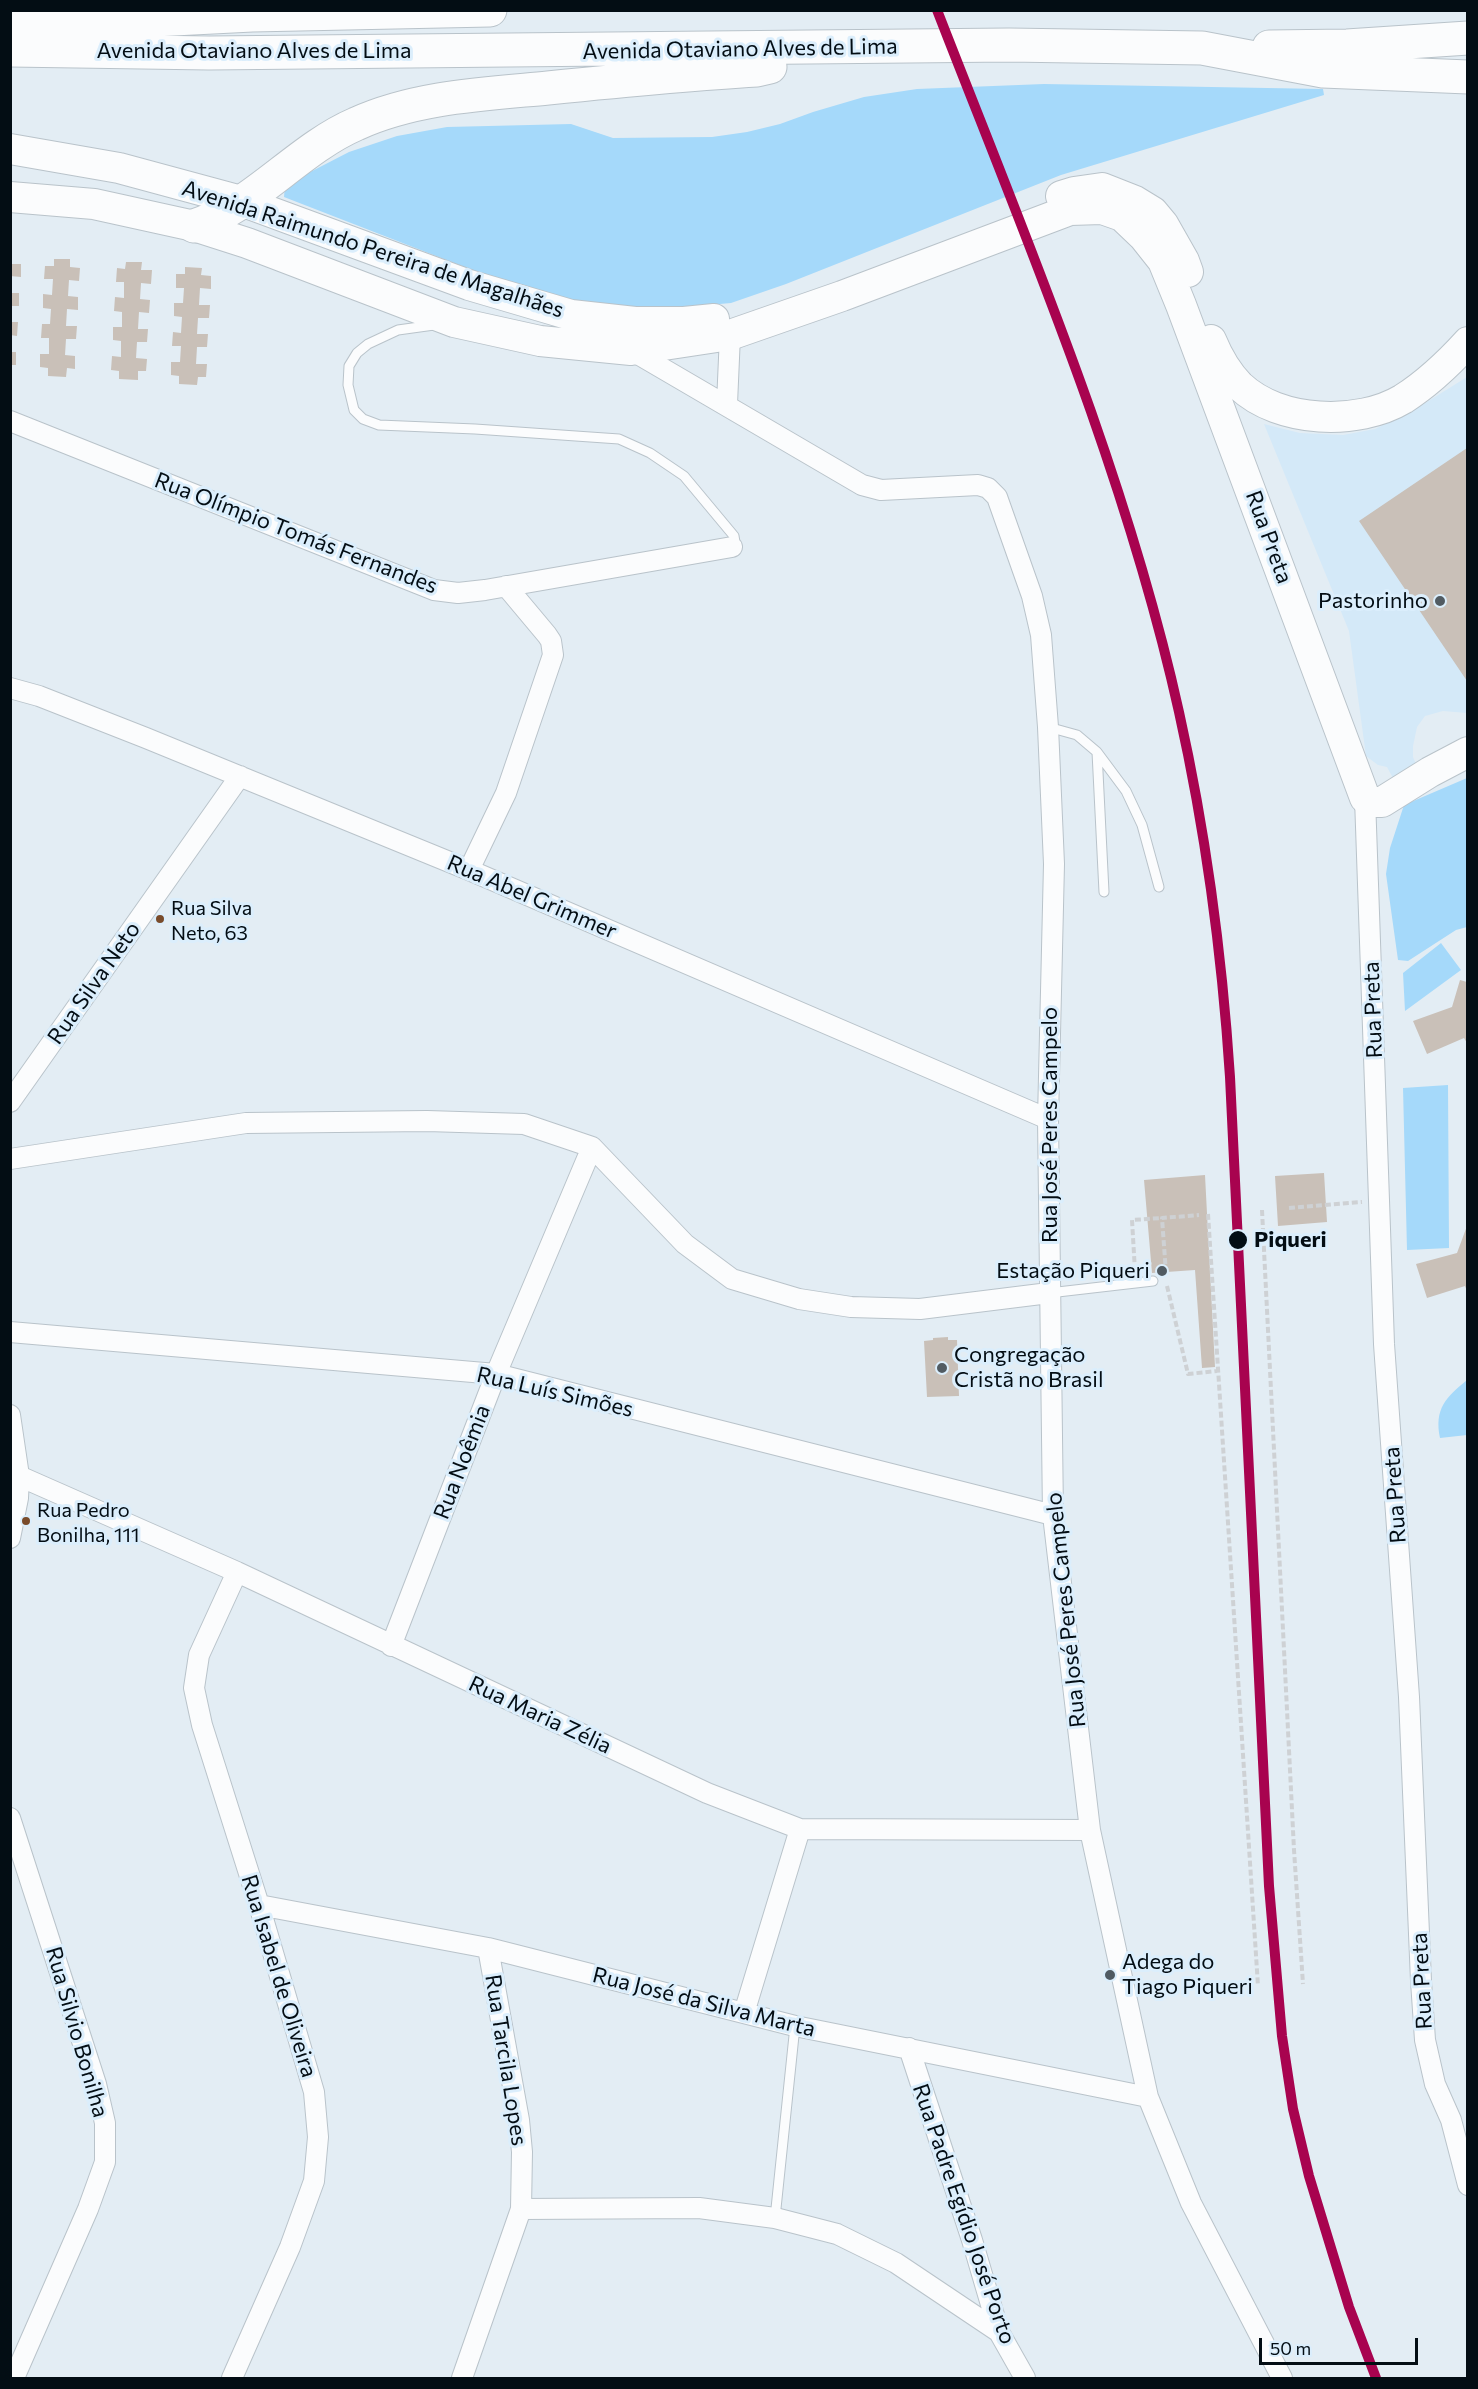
<!DOCTYPE html>
<html>
<head>
<meta charset="utf-8">
<style>
  body { margin:0 }
  #map { position:relative; width:1478px; height:2389px; overflow:hidden; background:#e3edf4; font-family:Commissioner,sans-serif }
  canvas { display:block }
  .frame { position:absolute; inset:0; border:12px solid #030d14; pointer-events:none }
  .scale { position:absolute; left:1259px; top:2338px; width:159px; height:27px; box-sizing:border-box; border:3px solid #030d14; border-top:0; padding-left:8px; font-size:18px; line-height:21px; white-space:nowrap; color:#030d14; -webkit-text-stroke:4px #dbeefc; paint-order:stroke }
</style>
</head>
<body>
<div id="map">
<canvas width="1478" height="2389"></canvas>
<div class="frame"></div>
<div class="scale">50 m</div>
</div>
<script>
const ctx = document.querySelector('canvas').getContext('2d');
ctx.lineJoin = 'round';
function fillPath(path, color) { ctx.fillStyle = color; ctx.fill(path, 'evenodd'); }
function stroke(path, color, width, dash) { ctx.strokeStyle = color; ctx.lineWidth = width; ctx.lineCap = dash ? 'butt' : 'round'; ctx.setLineDash(dash || []); ctx.stroke(path); }
function label(font, color, halo, rows, align = 'center') {
  ctx.font = font + ' Commissioner,sans-serif'; ctx.lineWidth = 6; ctx.setLineDash([]); ctx.textBaseline = 'middle'; ctx.strokeStyle = halo; ctx.fillStyle = color; for (const [text, x, y, turn = 0] of rows) {
    ctx.save(); ctx.translate(x, y); ctx.rotate((+turn || 0) * Math.PI / 180); ctx.textAlign = isNaN(turn) ? turn : align; if (halo) ctx.strokeText(text, 0, 0); ctx.fillText(text, 0, 0); ctx.restore();
  }
}
const built = new Path2D(`
  M1467,377v336l-24,-2 -18,5 -8,11 -4,19v11l5,12 -24,11 -7,-13 -9,-2 -12,-9 -17,-125 -85,-207 36,9 43,2 32,-6 39,-19z`);
const green = new Path2D(`
  M1044,84l279,5 1,6 -263,80 -275,109 -55,19 -79,7 -66,-5 -52,-11 -250,-97 1,-12 64,-33 48,-16 50,-9 124,-3 42,14 99,-1 35,-5 33,-8 33,-12 51,-15 53,-8z
  M1467,778v149l-11,3 -48,31 -10,-1 -12,-86 4,-26 14,-43z
  M1441,943l20,27 -56,41 -2,-38z
  M1448,1085l1,163 -42,2 -4,-162z
  M1467,1380v55l-27,3c-6,-29 6,-41 27,-58z`);
const building = new Path2D(`
  M54,259h16v8l10,1 -1,13 -10,-1 -1,16 10,1v13l-11,-1 -1,17h11l-1,13h-10l-1,16 10,1v13l-8,-1 -1,9 -18,-1v-8l-8,-1v-13h9v-16h-8l1,-14h8l1,-15 -8,-1v-14l9,1 1,-16h-9l1,-13h9z
  M126,262h16l-1,8h11l-1,14 -10,-1 -1,16 10,1 -1,13 -10,-1 -1,17h10l-1,13h-10l-1,16 11,1 -1,12h-8v9l-19,-1v-8l-8,-1 1,-14 9,1v-16l-8,-1v-13h9v-15l-8,-1 1,-14 9,1v-16h-8l1,-14 8,1z
  M10,264h11v13l-11,-1z
  M185,267l17,1 -1,7 10,1v13l-11,-1 -1,17h11l-1,13h-11l-1,16h11l-1,13h-10l-1,17h11l-1,13h-8l-1,8 -18,-1v-8l-8,-1v-13h9l1,-16h-9l1,-14 8,1 1,-16 -8,-1v-13h9l1,-15h-8v-14h9z
  M10,293h9v13h-9z
  M10,322h8l-1,14 -7,-1z
  M10,352h6v13h-6z
  M1467,448v233l-108,-160z
  M1460,980l7,2v61l-3,-5 -37,16 -14,-33 39,-14z
  M1324,1173l3,49 -49,4 -3,-50z
  M1205,1175l10,192 -13,1 -7,-98 -43,3 -8,-93z
  M1467,1226v65l-2,-5 -38,12 -11,-34 41,-11z
  M948,1337v3h9l2,56 -32,1 -3,-56 9,-1v-2z`);
const path = new Path2D(`
  M1289,1208l73,-6
  M1262,1210l32,640 9,134
  M1208,1214l50,772
  M1135,1271l-3,-51 30,-2
  M1166,1273l-4,-55 37,-3
  M1167,1286l21,88 29,-3`);
const lane = new Path2D(`
  M434,325l-36,5 -30,14 -11,9 -8,13 -1,19 6,25 9,9 16,6 96,4 144,10 31,14 34,23 50,60 1,6 -3,5
  M1048,727l29,8 20,17 7,140
  M1097,752l29,39 16,34 17,62
  M1049,1293l104,-12
  M775,2218l20,-192`);
const street = new Path2D(`
  M631,350l231,135 19,5 97,-5 10,3 9,9 35,99 9,39 7,92 6,137 -6,255 5,396 37,315 58,267 43,106 91,175
  M727,404l3,-69
  M10,421l424,169 24,3 27,-3 247,-43
  M10,688l29,8 107,42 323,132 579,249
  M1365,798l19,546 25,353 12,284 4,59 10,44 16,36 17,65
  M469,870l37,-77 47,-138 -2,-14 -4,-6 -41,-49
  M10,1102l230,-326
  M10,1159l236,-36 181,-2 97,3 68,23 93,97 47,35 67,20 52,8 69,2 129,-16
  M10,1332l486,42 557,141
  M10,1415l9,61 -1,22 -8,40
  M19,1476l218,96 470,221 93,36 290,1
  M391,1646l105,-272 96,-227
  M10,1818l86,266 9,39v39l-17,47 -74,169
  M259,1905l229,43 307,78 353,71
  M744,2013l56,-184
  M909,2048l63,192 27,92 26,46
  M521,2209l178,-1 76,10 62,16 59,29 103,69
  M232,2378l58,-131 24,-66 4,-44 -4,-45 -55,-187 -57,-180 -8,-37 5,-33 38,-83
  M462,2378l59,-169 1,-57 -3,-32 -31,-172`);
const primary = new Path2D(`
  M10,149l109,19 122,33 228,84 102,30 64,7h49l30,-3
  M1061,196l13,-4 28,-4 33,13 18,11 10,12 21,37 4,11
  M10,197l84,7 100,22 53,17 207,79 86,19 91,9 99,-15 112,-39 228,-86 32,-1 20,7 22,21 19,24 18,44 184,493 5,4h12l48,-30 38,-20
  M1211,340c7,17 16,33 29,46 39,37 118,40 163,13 25,-16 45,-35 65,-57`);
const highway = new Path2D(`
  M10,20l124,1 118,-6 238,-5
  M1269,47l78,-1 121,-8
  M10,50l199,3 800,-8 193,3 121,23 145,6
  M194,226c59,-19 104,-77 162,-102 59,-27 128,-30 192,-36 69,-7 139,-14 209,-18l13,-3`);
const rail1 = new Path2D(`
  M937,10c89,229 189,463 242,702 27,121 43,242 51,365l39,809 13,150 11,73 16,67 40,131 27,71`);
const markers = [
  [1440,601,6,"#515b62"],
  [160,919,5,"#7a4b2a"],
  [1238,1240,10,"#030d14"],
  [1162,1271,6,"#515b62"],
  [942,1368,6,"#515b62"],
  [26,1521,5,"#7a4b2a"],
  [1110,1975,6,"#515b62"]
];
const busNames = [
  ["Rua Silva",171,908],
  ["Neto, 63",171,933],
  ["Rua Pedro",37,1510],
  ["Bonilha, 111",37,1535]
];
const streetNames = [
  ["Avenida Otaviano Alves de Lima",740,49,-1],
  ["Avenida Otaviano Alves de Lima",254,51],
  ["Avenida Raimundo Pereira de Magalhães",373,249,18],
  ["Rua Olímpio Tomás Fernandes",296,533,21],
  ["Rua Preta",1269,537,70],
  ["Rua Abel Grimmer",532,897,23],
  ["Rua Silva Neto",94,983,-55],
  ["Rua Preta",1373,1010,-92],
  ["Rua José Peres Campelo",1050,1125,-90],
  ["Rua Luís Simões",555,1392,13],
  ["Rua Noêmia",462,1462,-69],
  ["Rua Preta",1395,1495,-94],
  ["Rua José Peres Campelo",1066,1610,-96],
  ["Rua Maria Zélia",540,1715,25],
  ["Rua Isabel de Oliveira",279,1976,73],
  ["Rua Preta",1422,1981,-93],
  ["Rua José da Silva Marta",704,2002,14],
  ["Rua Silvio Bonilha",77,2032,74],
  ["Rua Tarcila Lopes",506,2060,81],
  ["Rua Padre Egídio José Porto",964,2214,71]
];
const poiNames = [
  ["Pastorinho",1428,601],
  ["Estação Piqueri",1150,1271],
  ["Congregação",954,1355,"left"],
  ["Cristã no Brasil",954,1380,"left"],
  ["Adega do",1122,1962,"left"],
  ["Tiago Piqueri",1122,1987,"left"]
];
const stopNames = [
  ["Piqueri",1254,1240]
];
fillPath(built, '#d4e9f8');
fillPath(green, '#a5d9fa');
fillPath(building, '#c9c0b8');
stroke(lane, '#b9c3ca', 11);
stroke(street, '#b9c3ca', 22);
stroke(primary, '#b9c3ca', 32);
stroke(highway, '#b9c3ca', 35);
stroke(path, '#ced1d4', 4, [6, 3]);
stroke(lane, '#fbfcfd', 9);
stroke(street, '#fbfcfd', 20);
stroke(primary, '#fbfcfd', 30);
stroke(highway, '#fbfcfd', 33);
stroke(rail1, '#a8034f', 10);
for (const [x, y, r, color] of markers) { const dot = new Path2D(); dot.arc(x, y, r, 0, 2 * Math.PI); ctx.fillStyle = color; ctx.fill(dot); stroke(dot, '#dbeefc', 2); }
label('20px', '#030d14', '#dbeefc', busNames, 'left');
label('22px', '#030d14', '#dbeefc', streetNames);
label('22px', '#030d14', '#dbeefc', poiNames, 'right');
label('bold 22px', '#030d14', '#dbeefc', stopNames, 'left');
</script>
</body>
</html>
